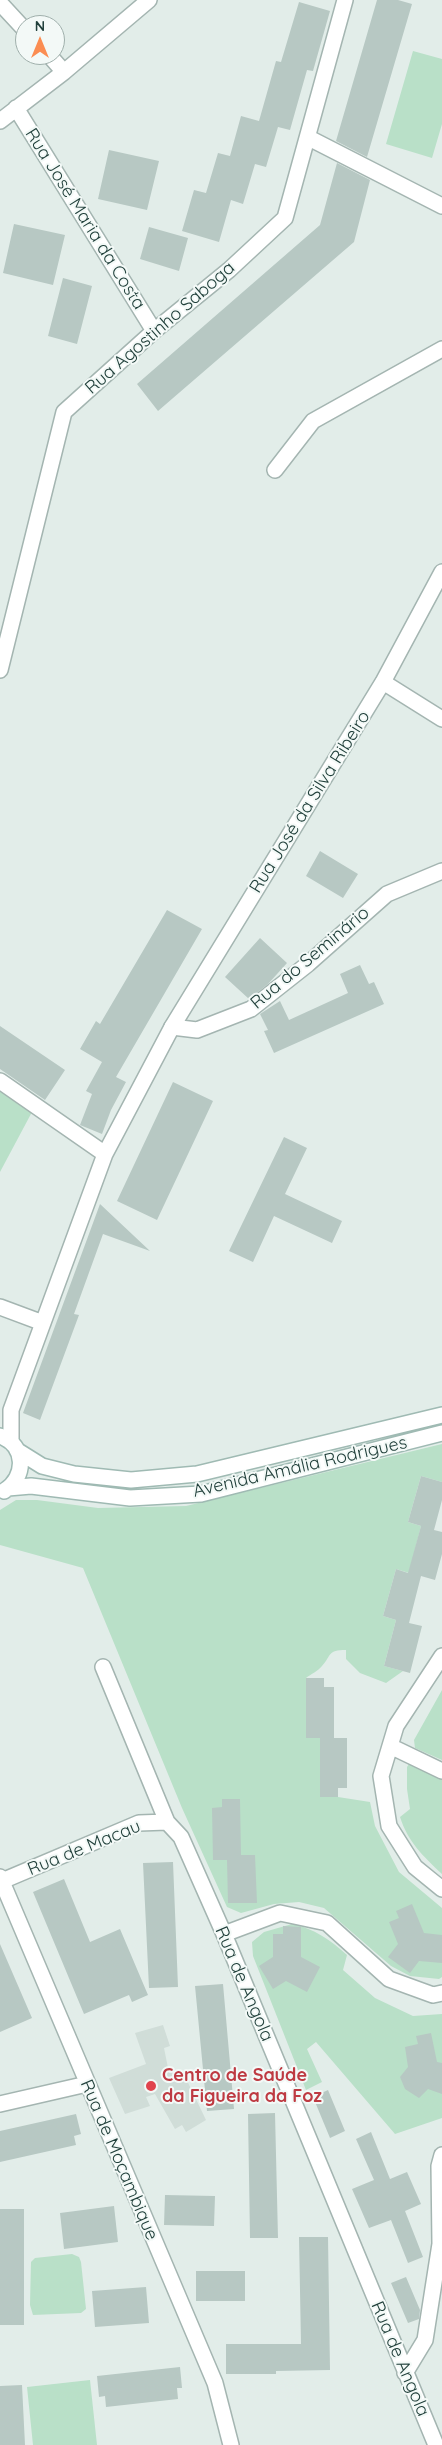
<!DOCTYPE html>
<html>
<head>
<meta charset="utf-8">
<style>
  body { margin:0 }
  #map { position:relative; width:442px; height:2445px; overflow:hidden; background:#e2ede9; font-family:Quicksand,sans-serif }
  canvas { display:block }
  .north { position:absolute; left:15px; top:15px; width:50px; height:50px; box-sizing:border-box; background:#f3f9f7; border:1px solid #9fafab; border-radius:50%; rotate:0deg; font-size:14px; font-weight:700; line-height:20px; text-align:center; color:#203f3a }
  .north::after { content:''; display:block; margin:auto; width:18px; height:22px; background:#fb8d52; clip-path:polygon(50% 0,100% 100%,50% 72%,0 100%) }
</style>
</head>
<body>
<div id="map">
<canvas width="442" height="2445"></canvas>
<div class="north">N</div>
</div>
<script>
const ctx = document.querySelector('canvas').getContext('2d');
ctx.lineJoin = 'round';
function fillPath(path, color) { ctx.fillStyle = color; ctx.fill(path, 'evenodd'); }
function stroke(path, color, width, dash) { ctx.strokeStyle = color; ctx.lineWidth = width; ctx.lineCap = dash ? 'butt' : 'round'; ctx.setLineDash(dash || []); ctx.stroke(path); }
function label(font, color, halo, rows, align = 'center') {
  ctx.font = font + ' Quicksand,sans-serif'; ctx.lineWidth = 4; ctx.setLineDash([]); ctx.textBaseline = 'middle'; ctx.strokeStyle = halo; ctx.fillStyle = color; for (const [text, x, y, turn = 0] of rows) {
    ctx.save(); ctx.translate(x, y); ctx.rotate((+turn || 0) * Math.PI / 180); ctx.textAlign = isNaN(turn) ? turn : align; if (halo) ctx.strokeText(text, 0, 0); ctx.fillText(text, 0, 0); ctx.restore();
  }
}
const built = new Path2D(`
  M163,2025l7,21 -6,2 5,25 13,-3 24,50 -20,12 -4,-7 -7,4 -20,-35 -9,3 4,9 -25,8 -16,-36 37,-14 -11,-31z`);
const green = new Path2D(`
  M413,51l29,8v65l-10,34 -46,-14z
  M0,1088l32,24 -32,60z
  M442,1444v38l-21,-6 -13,46 13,4 -12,47 -13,-4 -13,47 13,4 -12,46 19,5 -17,12 -26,-10 -14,-14v-9c-19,0 -14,5 -24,16 -4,5 -11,8 -16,12v59l14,1v59h18l32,5 5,24 24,46 43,36v69l-3,2 -29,-3 -19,-10 -67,-58 -25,-6 -25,2 -33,9 -14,-6 -45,-99 -99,-240 -83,-23v-35l16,-10h21l61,8 88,-2z
  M442,1690v70l-27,-12 -1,-8z
  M409,1764l33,15v95c-19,-18 -34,-32 -42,-57l10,-8 -3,-20v-22z
  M292,1924c23,5 37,15 55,31l-4,15 32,28 38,18 29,-2v104l-47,16 -79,-92 -9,7 15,33 -16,8 -53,-134 -1,-14 12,-10z
  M72,2254l7,3 2,5 5,47 -5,4 -48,2 -3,-10 1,-43 4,-4z
  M90,2380l7,65h-64l-6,-58z`);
const building = new Path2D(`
  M377,0h21l14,4 -45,153 -31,-16z
  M299,2l31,9 -17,60 -6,-1 -17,60 -12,-3 -12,40 -11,-3 -12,40 -12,-4 -12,42 -37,-11 12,-41 12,3 12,-40 12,3 11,-40 18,5 17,-60 5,1z
  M109,150l50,11 -12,49 -49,-11z
  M337,163l33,17 -16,62 -196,169 -21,-27 183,-159z
  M14,224l51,11 -12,50 -50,-12z
  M149,227l39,11 -9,33 -39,-12z
  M63,278l29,8 -15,58 -29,-8z
  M320,851l38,23 -15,24 -37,-22z
  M167,910l35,19 -86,148 10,5 -15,28 -9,24 -22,-9 12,-31 -6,-3 16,-29 -22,-13 16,-28 4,3z
  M260,938l27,25 -19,21 -19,15 -24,-22z
  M360,965l9,19 5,-2 10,22 -110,49 -10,-22 4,-1 -8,-16 20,-13 9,19 59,-27 -8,-19z
  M0,1026l65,44 -20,30 -45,-31z
  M173,1082l40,19 -56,119 -40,-19z
  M284,1137l23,11 -22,46 57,27 -10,22 -58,-27 -21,46 -24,-11z
  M100,1204l50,47 -47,-17 -29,80 5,1 -39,105 -17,-7z
  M421,1476l21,6v18l-8,30 8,2v22l-7,26 -14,-4 -12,47 13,3 -12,47 -26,-7 12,-46 -13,-4 13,-47 12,4 13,-47 -13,-4z
  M306,1678h18v9h10v51h13v50h-9v9h-18v-59h-14z
  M222,1799h18l1,56h14l2,48h-29l-1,-43h-14l-1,-52 10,-1z
  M173,1862l5,125 -29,1 -6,-125z
  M64,1879l26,63 30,-13 28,66 -16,7 -3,-7 -45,19 -51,-122z
  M412,1904l12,29 18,2v28l-23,-2 -9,12 -22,-16 10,-13 -9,-22 10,-4 -3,-7z
  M283,1926l18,1v30l19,10 -13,25 -21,-11 -13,8 -14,-23 14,-9v-23h10z
  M0,1944l32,74 -32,14z
  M223,1984l11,125 -27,2 -12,-125z
  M431,2033l6,29 5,1v31l-14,-5 -9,9 -14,-9 -5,-12 8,-10 -3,-20 13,-3 -2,-8z
  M328,2090l17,41 -15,7 -17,-41z
  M275,2113l3,125h-28l-2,-124z
  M76,2114l5,20 -7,2 2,9 -76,17v-31z
  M371,2132l19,47 17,-7 14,32 -16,7 18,46 -15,6 -17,-43 -22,8 -17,-39 22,-9 -18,-41z
  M165,2195l50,1 -1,30 -50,-1z
  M114,2206l4,36 -54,7 -4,-36z
  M0,2209h24v116h-24z
  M299,2237h29l2,133 -54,1v3h-50v-30h75z
  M196,2271h49v30h-49z
  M406,2277l14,33 -1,9 -11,4 -17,-40z
  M146,2287l3,36 -54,4 -3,-36z
  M180,2367l2,21h-5l1,11 -72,8 -1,-11 -6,1 -2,-21z
  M22,2385l3,60h-25v-59z`);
const pedestrian = new Path2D(`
  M172,1027l25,3 54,-21 57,-45 79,-70 55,-23`);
const minor = new Path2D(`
  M0,3l25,27
  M49,55l15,17
  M16,108l138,223
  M0,121l64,-49 85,-72
  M309,138l133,68
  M275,470l38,-49 129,-72
  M0,670l64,-258 90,-81 75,-61 56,-52 60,-218
  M383,682l59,37
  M0,1081l105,73
  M0,1307l43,16
  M11,1442v-32l94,-256 67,-127 211,-345 59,-110
  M442,1656l-46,70 -15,50 8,50 26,41 27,22
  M103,1667l64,155 14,15 43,97 212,511
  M390,1746l52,25
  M0,1877l215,506 16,62
  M2,1881l137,-58 28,-1
  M224,1934l56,-21 47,10 62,56 44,16 9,-2
  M0,2104l87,-20
  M405,2373l20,-33 15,-96 -1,-78 3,-11`);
const secondary = new Path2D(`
  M0,1436c26,9 27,41 4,55
  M18,1451l24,15 32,8 57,6 66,-6 245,-59
  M8,1488l23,-2 99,12 71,-4 241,-61`);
const markers = [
  [151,2086,6,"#e0444e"]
];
const streetNames = [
  ["Rua José Maria da Costa",85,219,58],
  ["Rua Agostinho Saboga",160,328,-41],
  ["Rua José da Silva Ribeiro",310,802,-58],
  ["Rua do Seminário",310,958,-40],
  ["Avenida Amália Rodrigues",300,1467,-13],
  ["Rua de Macau",84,1848,-22],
  ["Rua de Angola",244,1984,67],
  ["Rua de Moçambique",119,2160,67],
  ["Rua de Angola",400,2359,67]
];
const healthNames = [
  ["Centro de Saúde",162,2076],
  ["da Figueira da Foz",162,2097]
];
fillPath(built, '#d0ddd8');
fillPath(green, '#b9e0c8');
fillPath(building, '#b7c8c3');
stroke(pedestrian, '#a4b5b1', 18);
stroke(minor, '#a4b5b1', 18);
stroke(secondary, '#9fbab3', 18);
stroke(pedestrian, '#fff', 15);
stroke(minor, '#fff', 15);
stroke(secondary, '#fff', 15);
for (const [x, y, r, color] of markers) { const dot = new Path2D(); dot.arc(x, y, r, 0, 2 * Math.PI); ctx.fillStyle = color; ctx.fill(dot); stroke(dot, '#f3f9f7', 2); }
label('18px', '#203f3a', '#f3f9f7', streetNames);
label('bold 18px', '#be3a42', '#f3f9f7', healthNames, 'left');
</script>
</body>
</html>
